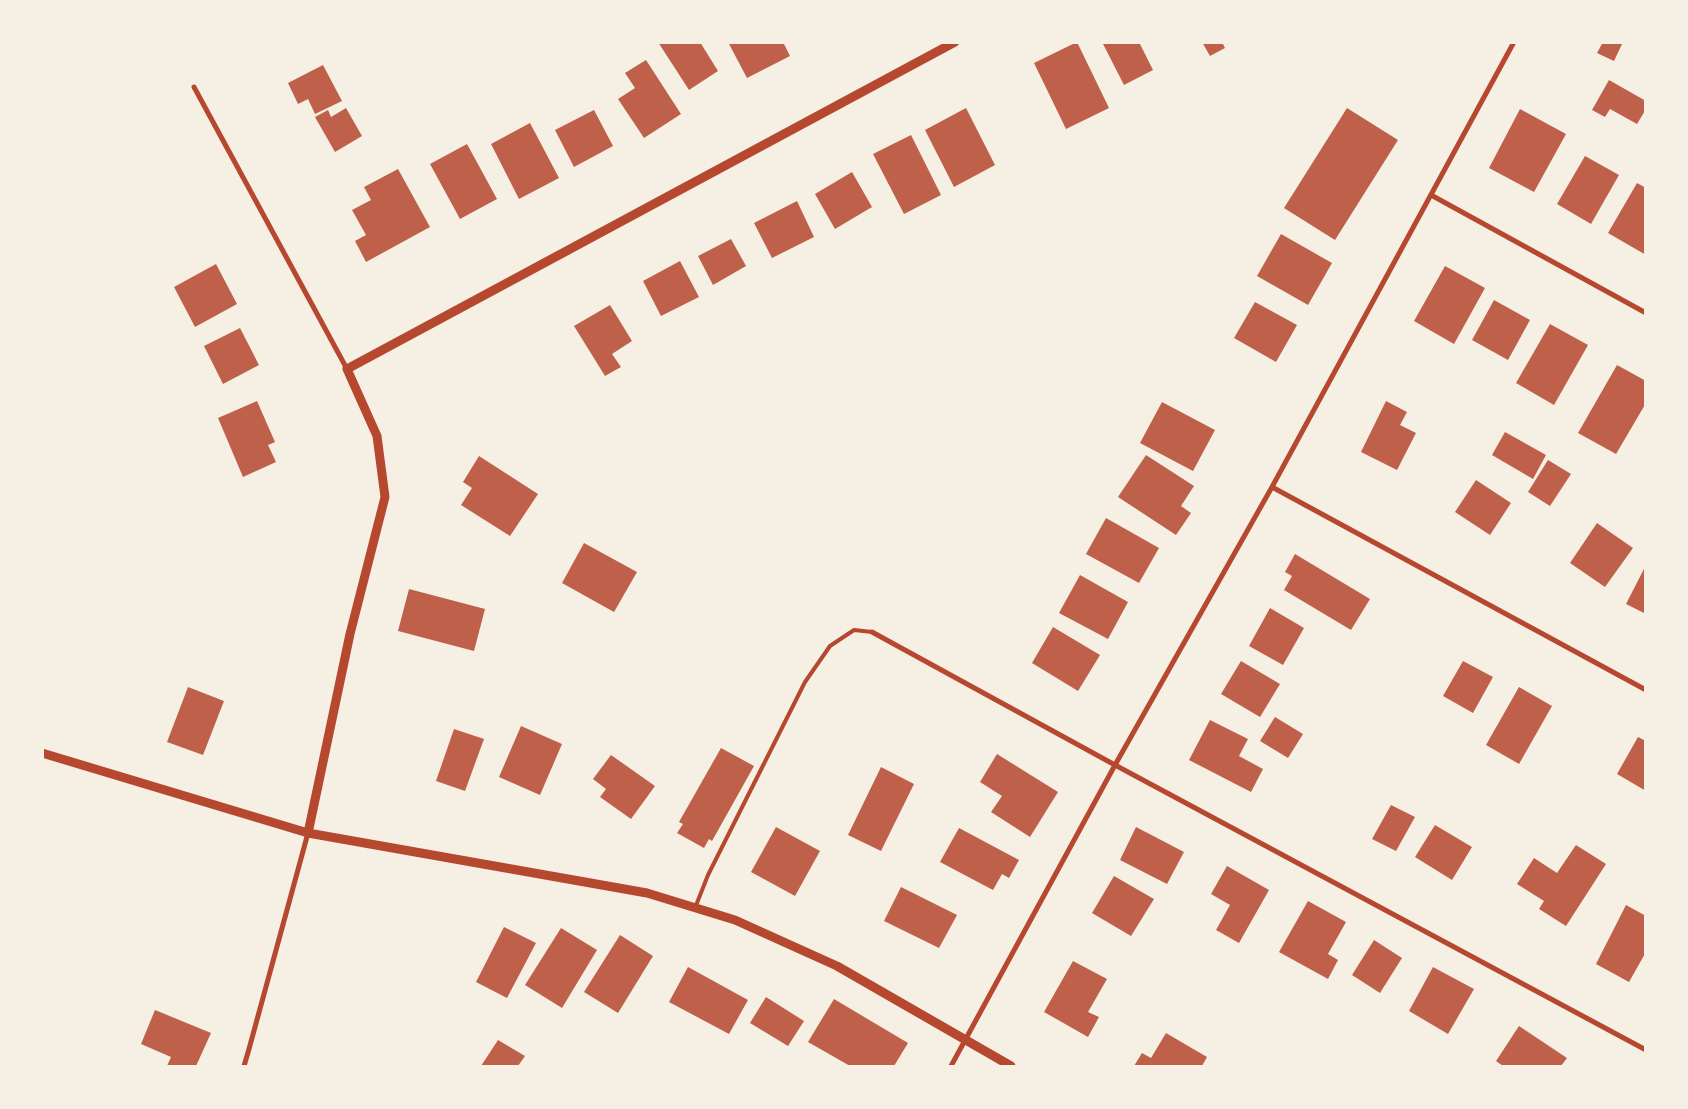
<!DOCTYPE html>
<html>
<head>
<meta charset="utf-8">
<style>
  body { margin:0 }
  #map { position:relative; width:1688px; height:1109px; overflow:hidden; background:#f6efe4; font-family:"Open Sans",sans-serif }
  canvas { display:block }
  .frame { position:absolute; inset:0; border:44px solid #f6efe4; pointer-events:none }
</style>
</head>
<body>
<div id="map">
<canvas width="1688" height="1109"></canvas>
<div class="frame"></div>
</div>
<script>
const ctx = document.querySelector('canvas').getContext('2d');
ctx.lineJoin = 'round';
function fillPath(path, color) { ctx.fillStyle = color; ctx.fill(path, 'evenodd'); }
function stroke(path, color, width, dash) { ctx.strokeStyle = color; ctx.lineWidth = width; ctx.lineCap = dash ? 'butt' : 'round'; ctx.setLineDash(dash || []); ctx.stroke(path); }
const building = new Path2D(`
  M658,42h42l18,29 -29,19z
  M728,42h55l7,14 -43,22z
  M1077,42l32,66 -43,21 -32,-66z
  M1102,42h37l14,28 -29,15z
  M1202,42h20l3,6 -15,8z
  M1603,42h20l-9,19 -17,-8z
  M646,60l35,54 -37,24 -26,-39 17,-11 -10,-15z
  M323,65l19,36 -27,13 -7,-15 -10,5 -10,-21z
  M1609,80l37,21v8l-9,15 -27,-15 -5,8 -13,-7z
  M346,108l16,28 -27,16 -20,-35 13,-7 3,7z
  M966,108l29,57 -41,22 -29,-57z
  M1347,108l51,32 -63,100 -51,-32z
  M1520,109l46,25 -32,58 -45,-24z
  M594,110l19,36 -39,21 -19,-37z
  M530,123l29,55 -40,21 -28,-55z
  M911,135l30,60 -37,19 -31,-60z
  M467,144l30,55 -37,20 -30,-55z
  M1585,156l34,19 -28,49 -34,-20z
  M398,169l32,58 -64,35 -11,-21 11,-6 -14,-25 19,-10 -7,-13z
  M852,172l20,35 -37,22 -20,-35z
  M1637,183l9,5v67l-38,-22z
  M797,201l17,36 -42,21 -18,-35z
  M1281,234l51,29 -24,42 -51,-29z
  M731,239l15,27 -33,19 -15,-29z
  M680,261l19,36 -38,19 -18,-35z
  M216,264l21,40 -42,23 -21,-40z
  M1445,266l40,22 -31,56 -40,-23z
  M1494,300l36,20 -22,40 -36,-20z
  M1255,302l42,23 -21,37 -42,-24z
  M610,305l22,36 -20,13 9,13 -16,9 -31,-50z
  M1550,324l38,21 -34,60 -38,-22z
  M240,328l19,37 -36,19 -19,-38z
  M1617,365l29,16v22l-30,51 -38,-21z
  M257,401l18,41 -7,3 8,17 -33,15 -25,-59z
  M1386,401l21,11 -7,13 16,8 -19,37 -36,-18z
  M1162,402l53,28 -22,41 -53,-28z
  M1505,432l41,23 -13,24 -41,-24z
  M1146,455l48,31 -13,20 10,7 -15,22 -58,-38z
  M479,456l59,38 -28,42 -49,-31 11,-17 -9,-6z
  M1548,460l23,14 -21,32 -22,-14z
  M1476,480l35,23 -21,32 -35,-23z
  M1106,518l53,30 -20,35 -53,-29z
  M1597,523l36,25 -28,39 -35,-24z
  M584,543l53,29 -23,40 -52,-29z
  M1295,554l75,45 -19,31 -67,-40 8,-14 -7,-4z
  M1646,565v49l-20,-10z
  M1080,575l48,27 -20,37 -49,-26z
  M409,589l76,20 -11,42 -76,-20z
  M1270,608l34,20 -21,37 -34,-19z
  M1053,627l47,28 -22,36 -46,-28z
  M1241,661l39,23 -20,33 -39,-23z
  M1463,661l30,16 -20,36 -30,-17z
  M188,687l36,14 -21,54 -36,-13z
  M1519,687l33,19 -33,58 -33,-19z
  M1275,717l28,17 -15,24 -28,-17z
  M1210,720l38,19 -9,17 24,13 -12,23 -62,-32z
  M521,726l41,18 -22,51 -41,-18z
  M454,729l30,10 -19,52 -29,-10z
  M1638,737l8,4v50l-29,-17z
  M721,748l33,18 -42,75 -3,-2 -5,9 -27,-15 6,-9 -4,-2z
  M997,754l61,38 -28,45 -39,-25 11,-16 -22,-14z
  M611,755l44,31 -24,33 -31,-22 6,-8 -13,-10z
  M881,767l33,17 -33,67 -33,-16z
  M1391,805l24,12 -19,34 -24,-12z
  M1435,825l37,22 -20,33 -37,-23z
  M776,827l44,24 -25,45 -44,-24z
  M1136,827l48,25 -17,32 -47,-24z
  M959,828l60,32 -10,18 -7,-4 -9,16 -53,-28z
  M1576,845l30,19 -40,62 -27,-17 5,-8 -27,-17 17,-26 23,15z
  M1227,866l42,24 -30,53 -23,-13 14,-25 -19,-11z
  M1114,876l40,23 -23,37 -39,-23z
  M901,887l56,28 -18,33 -55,-27z
  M1308,901l38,21 -18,32 10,6 -10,19 -49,-27z
  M1626,905l20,11v36l-17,30 -33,-18z
  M504,927l32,16 -29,55 -31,-16z
  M561,928l36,22 -35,58 -37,-23z
  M620,935l33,21 -35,57 -34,-21z
  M1374,940l28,18 -22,35 -28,-18z
  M1073,961l34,18 -19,33 11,5 -11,20 -44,-25z
  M688,967l60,33 -19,34 -60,-32z
  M1433,967l41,22 -26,45 -39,-23z
  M766,997l38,24 -16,25 -38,-23z
  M834,999l74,44 -14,23h-44l-42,-24z
  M155,1010l56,23 -15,33h-29l4,-9 -30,-13z
  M1519,1026l48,32 -6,8h-58l-7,-5z
  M1166,1033l41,24 -5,9h-68l8,-13 9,5z
  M498,1040l27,16 -7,10h-37z`);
const service = new Path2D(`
  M695,908l13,-33 97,-193 25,-36 24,-16 18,2`);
const minor = new Path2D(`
  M194,87l153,282
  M1431,195l215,118
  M1272,487l374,203
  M872,632l243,133 531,285
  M244,1066l5,-17 59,-216
  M951,1066l164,-301 157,-278 242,-445`);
const tertiary = new Path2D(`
  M42,753l266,80 339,60 88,27 102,46 174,100
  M308,833l42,-199 35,-137 -8,-61 -30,-67 608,-327`);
fillPath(building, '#bf614a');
stroke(service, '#b5482f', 4);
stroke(minor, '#b5482f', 5);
stroke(tertiary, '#b5482f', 9);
</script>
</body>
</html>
